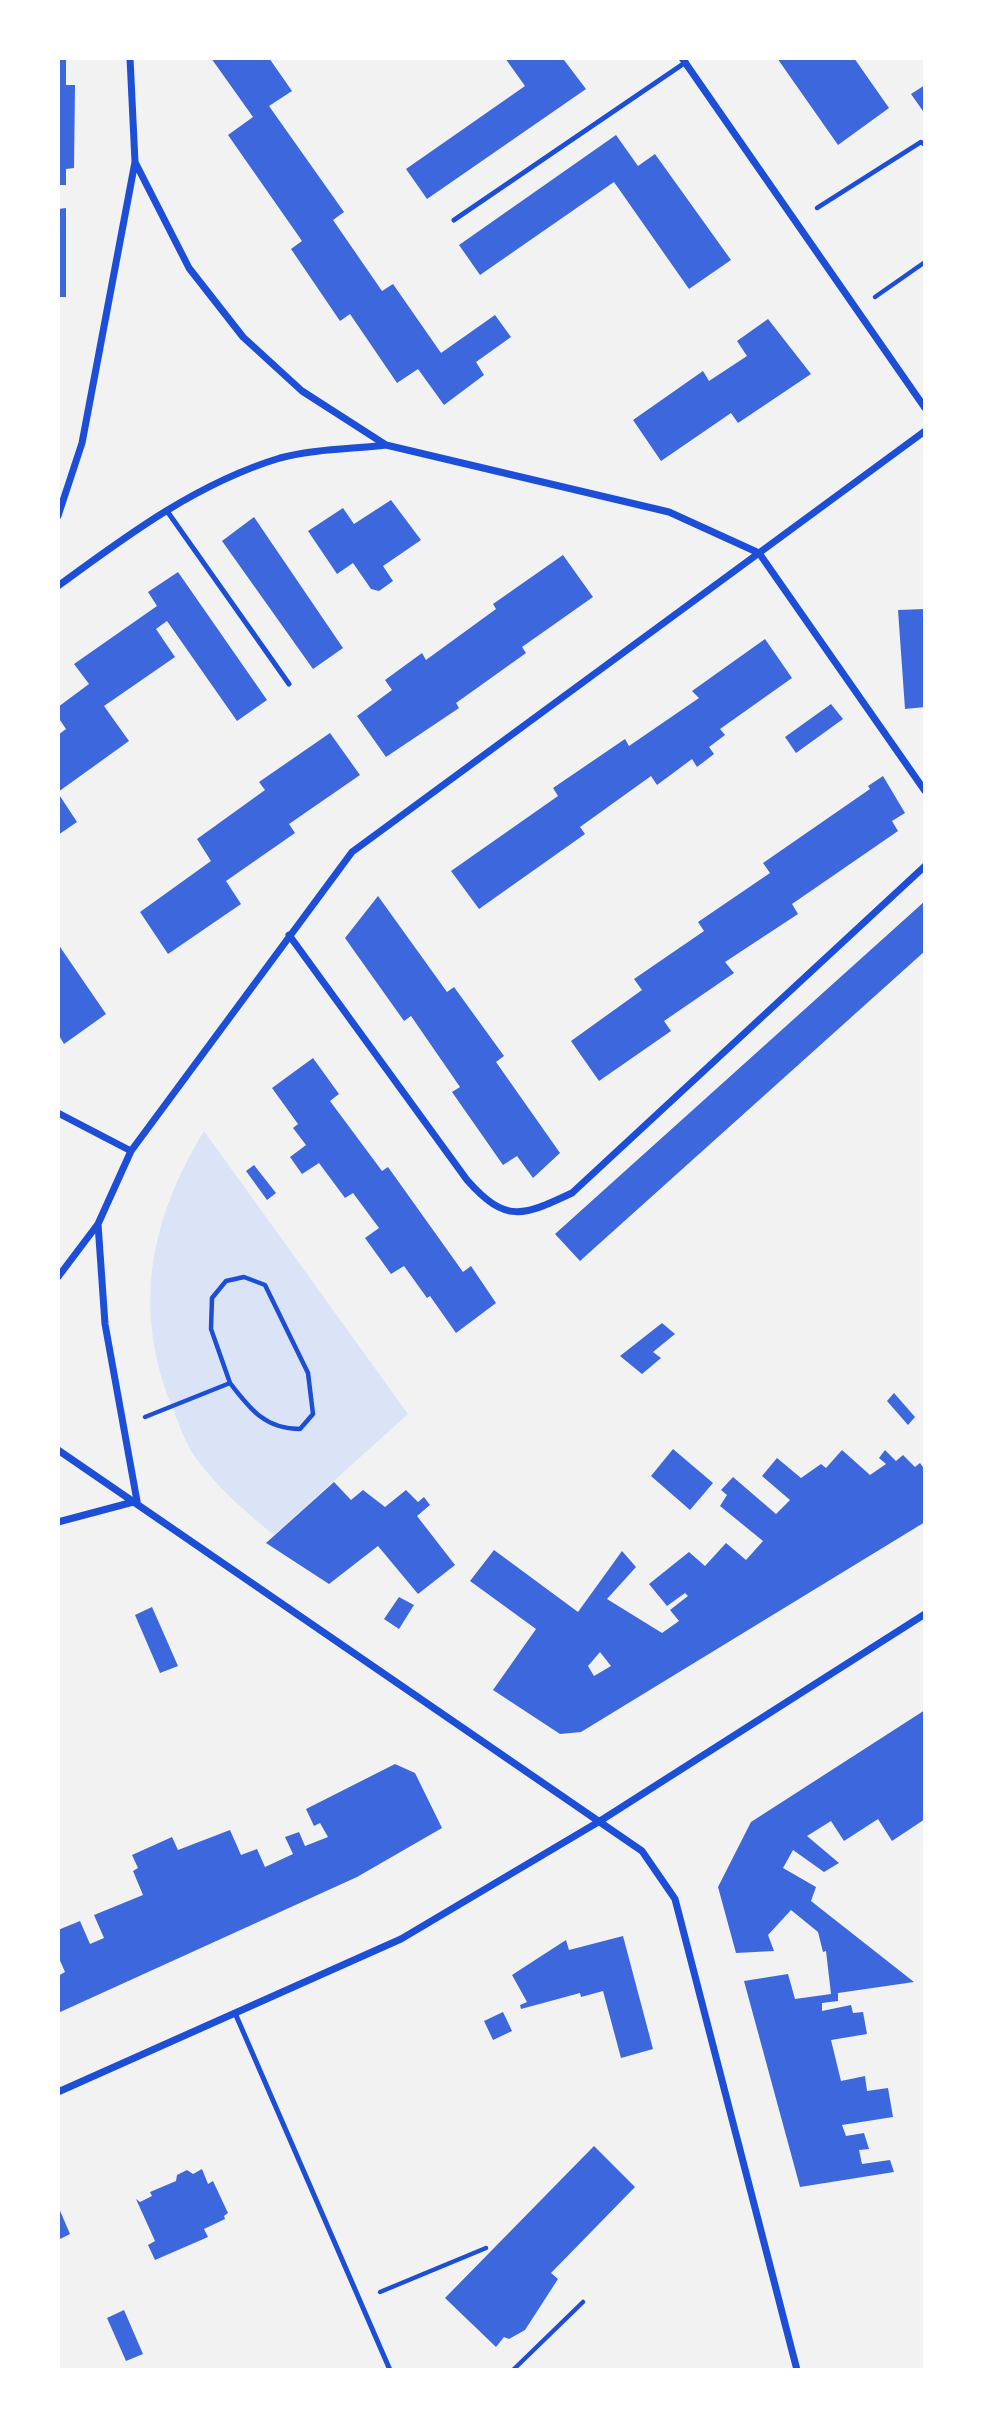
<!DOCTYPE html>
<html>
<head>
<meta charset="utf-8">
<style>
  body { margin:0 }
  #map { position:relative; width:983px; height:2428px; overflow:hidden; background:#f2f2f2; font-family:"Exo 2",sans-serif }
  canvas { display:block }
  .frame { position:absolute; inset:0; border:60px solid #fff; pointer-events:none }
</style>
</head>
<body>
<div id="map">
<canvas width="983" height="2428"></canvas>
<div class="frame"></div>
</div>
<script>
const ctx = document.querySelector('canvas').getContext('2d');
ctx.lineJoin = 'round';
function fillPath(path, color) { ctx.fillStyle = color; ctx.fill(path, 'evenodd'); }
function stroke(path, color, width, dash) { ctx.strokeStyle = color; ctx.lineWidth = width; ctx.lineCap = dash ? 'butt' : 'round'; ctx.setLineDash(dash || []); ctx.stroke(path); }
const green = new Path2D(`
  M204,1131l204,283 -134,121c-29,-23 -57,-48 -79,-78 -11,-16 -17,-36 -24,-53 -39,-98 -20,-186 33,-273z`);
const building = new Path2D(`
  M58,58h8v27h9l-1,83 -8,1v16h-8z
  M211,58h58l23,33 -23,15 75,106 -11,8 49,71 11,-7 48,69 54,-38 16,22 -35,25 8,13 -40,30 -26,-36 -21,14 -47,-69 -10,7 -49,-72 11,-8 -74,-106 25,-18z
  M505,58h62l-3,2 22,29 -159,110 -21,-30 119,-83z
  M777,58h77l35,50 -51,37z
  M925,85v29l-14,-20z
  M616,135l22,31 17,-12 76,106 -42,29 -75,-107 -134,93 -21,-30z
  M66,208v89h-8v-88z
  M768,319l43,55 -73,49 -7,-10 -70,48 -28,-41 70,-49 6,10 38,-25 -10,-15z
  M391,500l30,40 -38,26 10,15 -14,10 -8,-2 -18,-26 -16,11 -29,-43 35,-23 11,16z
  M254,517l89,131 -30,21 -91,-128z
  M563,555l30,42 -71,50 4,6 -70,50 3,5 -73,49 -29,-41 35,-26 -7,-10 37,-27 4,7 70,-51 -3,-5z
  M178,572l89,128 -30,21 -70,-100 -11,8 19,28 -71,49 25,35 -71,51v-57l8,-6 -8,-12v-10l31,-23 -15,-20 83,-58 -9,-14z
  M925,609v98l-20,2 -7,-99z
  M765,639l27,39 -72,51 5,6 -16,12 5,7 -17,13 -5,-8 -35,26 -6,-9 -71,51 5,7 -106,75 -28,-38 107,-75 -5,-8 72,-49 4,7 70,-48 -7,-7z
  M831,704l12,15 -47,34 -11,-16z
  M330,733l30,42 -71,49 6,9 -69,48 15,23 -73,50 -28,-42 71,-51 -14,-22 68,-49 -6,-8z
  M883,776l22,37 -13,8 6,10 -106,73 6,10 -73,48 9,11 -70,48 7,10 -72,50 -28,-40 71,-51 -8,-11 70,-48 -6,-9 72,-49 -7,-10 107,-74 -2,-3z
  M58,793l19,29 -19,13z
  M378,896l69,96 7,-5 50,69 -8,6 64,91 -27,25 -16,-22 -14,9 -51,-73 8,-5 -49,-71 -7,5 -59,-83z
  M925,901v50l-345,310 -25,-27z
  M58,944l48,70 -42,30 -6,-10z
  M313,1058l26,36 -9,7 52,70 6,-4 75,105 8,-6 25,37 -40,30 -26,-37 -3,2 -23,-32 -13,8 -26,-36 14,-10 -26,-35 -8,5 -26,-35 -17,11 -12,-17 16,-12 -13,-17 5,-4 -26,-36z
  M254,1165l22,28 -9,7 -21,-29z
  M662,1323l13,11 -22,18 8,6 -19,16 -22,-18z
  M894,1393l21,24 -7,8 -21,-24z
  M673,1449l40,34 -23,27 -39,-34z
  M842,1450l28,25 16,-11 -7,-6 6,-8 11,11 7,-6 12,12 5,-4 5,7v52l-344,210 -21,2 -67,-44 43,-61 -66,-48 24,-31 84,62 44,-61 14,16 -29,32 55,34 17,-12 -9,-11 18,-14 -3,-3 -18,13 -18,-22 40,-32 16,14 21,-23 20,17 17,-19 -43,-35 7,-11 -6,-5 12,-13 43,37 14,-14 -28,-24 15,-18 24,20 20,-14 5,4zM600,1652l11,14 -17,10 -6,-10z
  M334,1482l17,18 12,-10 22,17 21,-17 12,12 6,-5 6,8 -13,11 38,49 -37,29 -40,-48 -49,38 -63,-41z
  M399,1597l15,8 -15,24 -15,-10z
  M152,1607l26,59 -18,7 -25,-58z
  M925,1710v109l-33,22 -14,-22 -34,22 -13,-20 -24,15 32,27 -15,9 -31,-22 -10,18 33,19 -5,14 103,81 -76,11v8l-16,2v8l29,-6 2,8 10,-1 4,22 -36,6 10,41 24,-5 2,15 21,-3 5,29 -51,8 4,11 18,-3 5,16 -10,1 3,14 28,-4 4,12 -94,15 -56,-206 44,-7 7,25 36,-5 -5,-43 -3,1 -5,-20 -27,-22 -23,25 6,16 -38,2 -18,-66 33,-65z
  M395,1764l20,9 27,55 -85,49 -299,136v-37l7,-4 -7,-16v-26l22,-9 10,23 14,-6 -10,-23 49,-20 -10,-24 5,-3 -6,-13 40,-18 6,13 52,-20 11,25 16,-6 8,18 28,-13 -8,-17 14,-5 6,14 23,-9 -8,-14 -6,3 -8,-17z
  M623,1936l30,113 -32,9 -18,-67 -22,6 -1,-4 -59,16 -1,-4 7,-3 -15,-27 54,-35 3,10z
  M503,2012l9,19 -19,9 -9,-19z
  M594,2146l41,41 -84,86 7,6 -33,51 -16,9 -5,-2 -8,10 -51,-49z
  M202,2169l6,15 5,-3 15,32 -4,3 1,3 -21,10 4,8 -53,23 -7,-15 7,-4 -19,-42 4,3 12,-6 -2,-4 26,-11 1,-6 10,-5 6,4z
  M58,2206l12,28 -12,6z
  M124,2310l19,44 -17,7 -19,-43z`);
const path = new Path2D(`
  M817,208l104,-66 4,3
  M875,297l50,-35
  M145,1417l85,-34c20,26 35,46 70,46l13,-15 -5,-41 -43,-88 -21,-8 -18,4 -14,17 -1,31 19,54
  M380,2292l106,-44
  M513,2370l70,-68`);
const service = new Path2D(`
  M454,220l232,-158
  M167,511l122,173
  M235,2013l155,357`);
const minor = new Path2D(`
  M682,58l243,350
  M135,162l54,106 54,69 59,54 84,54 283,67 90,41 166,238
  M58,516l24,-73 53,-281 -5,-104
  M58,586c68,-50 139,-103 222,-128 33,-9 72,-9 106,-13
  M289,935l178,245c39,44 56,36 105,13l353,-327
  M58,1113l73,38
  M98,1224l7,100 32,177
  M58,1277l40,-53 33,-73 221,-299 573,-421
  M58,1450l584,401 33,48 122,471
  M58,1522l79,-21
  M58,2092l343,-153 199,-118 325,-207`);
fillPath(green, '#dbe4f7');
fillPath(building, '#3d67dc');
stroke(path, '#1d4ed8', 4.5);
stroke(service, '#1d4ed8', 5);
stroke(minor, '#1d4ed8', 7);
</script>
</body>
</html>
